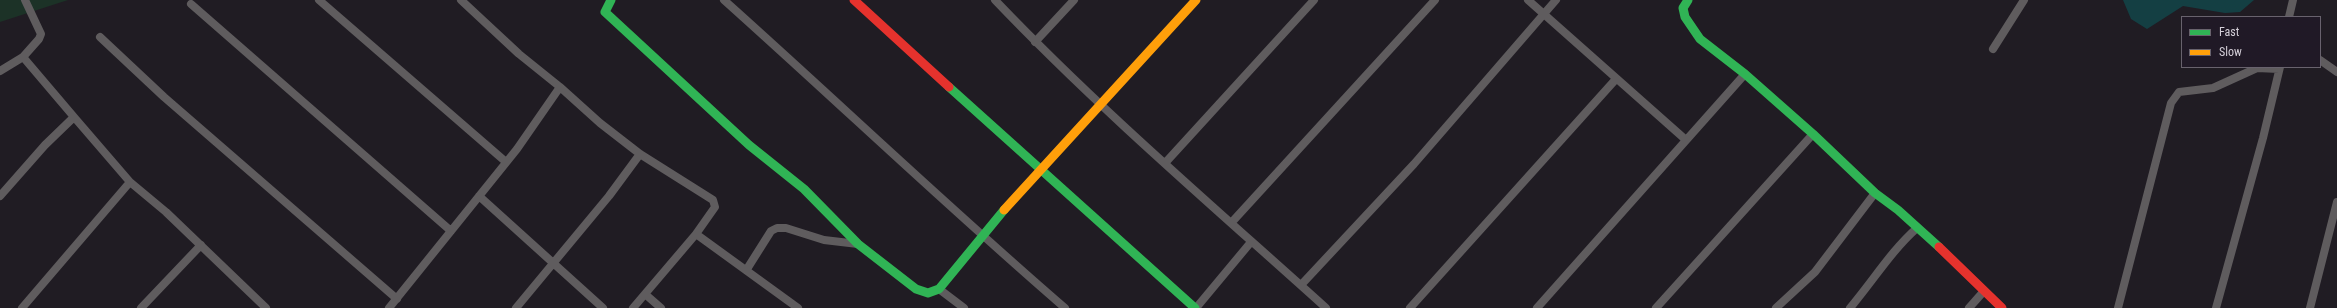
<!DOCTYPE html>
<html>
<head>
<meta charset="utf-8">
<style>
  body { margin:0 }
  #map { position:relative; width:2337px; height:308px; overflow:hidden; background:#201c23; font-family:"Roboto Condensed",sans-serif }
  canvas { display:block }
  .legend { position:absolute; left:2181px; top:16px; width:140px; height:52px; box-sizing:border-box; background:#201926; border:1px solid #68626d; margin:0; padding:5px 7px; list-style:none; font-size:12px; color:#d4cfd8 }
  .legend li { display:flex; align-items:center; gap:8px; height:20px }
  .legend b { width:20px; border:1px solid #68626d }
</style>
</head>
<body>
<div id="map">
<canvas width="2337" height="308"></canvas>
<ul class="legend">
<li><b style="height:5px;background:#30b455"></b>Fast</li>
<li><b style="height:5px;background:#ff9f0a"></b>Slow</li>
</ul>
</div>
<script>
const ctx = document.querySelector('canvas').getContext('2d');
ctx.lineJoin = 'round';
function fillPath(path, color) { ctx.fillStyle = color; ctx.fill(path, 'evenodd'); }
function stroke(path, color, width, dash) { ctx.strokeStyle = color; ctx.lineWidth = width; ctx.lineCap = dash ? 'butt' : 'round'; ctx.setLineDash(dash || []); ctx.stroke(path); }
const green = new Path2D(`
  M0,0h68l-68,22z`);
const water = new Path2D(`
  M2123,0h131l-14,12 -15,1 -42,-7 -36,23 -16,-10z`);
const street = new Path2D(`
  M319,0l187,162
  M724,0c114,102 225,208 341,308
  M995,0c104,109 219,207 331,308
  M1528,0l158,140
  M191,4l260,227
  M2289,17l4,-17
  M100,37l64,60 233,202
  M1035,42l39,-42
  M1993,49l31,-49
  M23,57l16,-18 2,-5 -16,-34
  M2320,60l17,12
  M0,71l23,-14 51,60
  M560,87l40,36 40,31 73,46 2,7 -19,27
  M1166,162l148,-162
  M0,196l45,-51 29,-28 56,65 36,30 100,96
  M479,196l124,112
  M1232,222l203,-222
  M747,269l24,-38 6,-3h9l38,12 34,4
  M1301,285l113,-121 142,-164
  M939,289l25,19
  M645,294l16,14
  M22,308l108,-126
  M141,308l60,-63
  M389,308l128,-159 43,-62 -41,-33 -58,-54
  M516,308l93,-112 31,-42
  M633,308l63,-74 102,74
  M1196,308l55,-66
  M1410,308l206,-229
  M1537,308l208,-234
  M1656,308l157,-174
  M1776,308l39,-36 60,-79
  M1850,308c23,-27 41,-57 67,-80
  M1969,308l15,-17
  M2118,308l53,-205 8,-11 34,-4 44,-20 22,1
  M2216,308l47,-170 17,-71
  M2310,308l27,-106`);
const fast = new Path2D(`
  M611,0l-6,12 144,133 55,44 54,55 58,45 12,4 11,-4 65,-79
  M1688,0l-5,8 2,9 15,22 45,35 68,60 62,59 23,17 41,37
  M949,87l246,221`);
const slow = new Path2D(`
  M1004,210l192,-210`);
const jam = new Path2D(`
  M854,0l95,87
  M1939,247l63,61`);
fillPath(green, '#1c3227');
fillPath(water, '#143f43');
stroke(street, '#5f5c5e', 8);
stroke(fast, '#30b455', 9);
stroke(slow, '#ff9f0a', 9);
stroke(jam, '#e5322d', 9);
</script>
</body>
</html>
